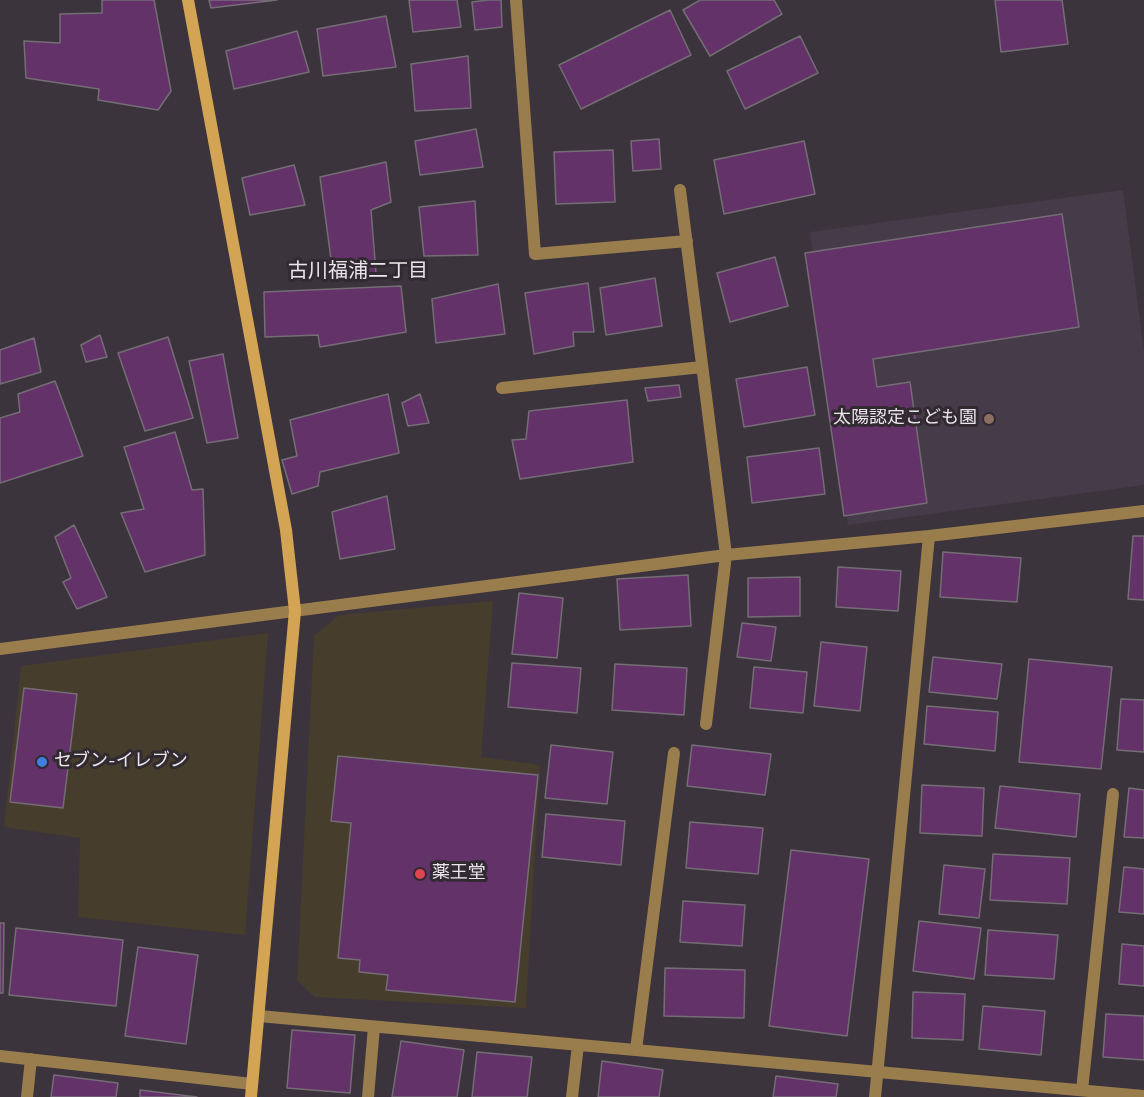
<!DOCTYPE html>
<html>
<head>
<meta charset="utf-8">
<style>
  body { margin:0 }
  canvas { display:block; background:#3b343c }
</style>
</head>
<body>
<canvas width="1144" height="1097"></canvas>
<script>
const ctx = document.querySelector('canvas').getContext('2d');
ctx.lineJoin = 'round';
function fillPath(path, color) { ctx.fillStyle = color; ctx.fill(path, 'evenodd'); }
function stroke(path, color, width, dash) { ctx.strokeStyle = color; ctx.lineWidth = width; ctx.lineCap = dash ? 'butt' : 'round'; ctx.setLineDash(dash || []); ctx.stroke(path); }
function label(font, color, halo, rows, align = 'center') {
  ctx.font = font + ' "Nunito Sans","Noto Sans JP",sans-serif'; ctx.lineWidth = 6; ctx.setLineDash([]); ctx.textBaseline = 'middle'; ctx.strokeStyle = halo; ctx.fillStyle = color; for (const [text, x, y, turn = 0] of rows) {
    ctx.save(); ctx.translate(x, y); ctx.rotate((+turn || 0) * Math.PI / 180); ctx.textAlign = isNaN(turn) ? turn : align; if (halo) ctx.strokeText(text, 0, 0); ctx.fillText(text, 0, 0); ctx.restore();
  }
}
const commercial = new Path2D(`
  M493,601l-12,156 59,8 -14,243 -211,-11 -18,-16 17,-345 25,-21z
  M268,633l-23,302 -167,-18 2,-79 -76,-11 17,-161z`);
const built = new Path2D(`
  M1123,190l21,162v133l-296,40 -38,-293z`);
const building = new Path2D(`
  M102,0h52l17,91 -13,19 -60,-10 1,-11 -73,-11 -2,-37 36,2v-29l42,-1z
  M209,0h68l-66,8z
  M409,0h48l4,27 -48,5z
  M488,0h13l1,27 -27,3 -3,-28z
  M700,0h74l8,14 -72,42 -27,-46z
  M995,0h67l6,44 -67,8z
  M670,10l21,45 -110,54 -22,-44z
  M386,16l10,51 -73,9 -6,-47z
  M297,31l12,41 -75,17 -8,-38z
  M800,36l18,37 -73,36 -18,-38z
  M468,56l3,52 -56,3 -4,-47z
  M476,129l7,38 -63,8 -5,-34z
  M659,139l2,30 -28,2 -2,-30z
  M804,141l11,53 -91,20 -10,-54z
  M613,150l2,52 -59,2 -2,-52z
  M386,162l5,40 -20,8 5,63 -43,1 -13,-97z
  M294,165l11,40 -55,10 -8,-37z
  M475,201l3,54 -54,1 -5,-49z
  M1062,214l17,113 -206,32 4,28 33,-5 17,121 -83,13 -39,-263z
  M775,257l13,49 -58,16 -13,-49z
  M655,278l7,48 -56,9 -6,-47z
  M588,283l6,49h-21l1,14 -40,8 -9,-61z
  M498,284l7,50 -69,9 -4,-44z
  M401,286l5,46 -86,15 -2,-12 -53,2 -1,-45z
  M100,335l7,22 -21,5 -5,-17z
  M168,337l25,81 -48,13 -27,-78z
  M34,338l7,34 -41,12v-34z
  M223,354l15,84 -31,5 -18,-82z
  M807,367l8,48 -71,12 -8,-48z
  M55,381l28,75 -83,27v-65l20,-6 -2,-18z
  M679,385l2,12 -33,4 -3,-13z
  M388,394l11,59 -79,19 -2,14 -26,8 -10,-34 15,-4 -7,-36z
  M420,394l9,29 -21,3 -6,-23z
  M627,400l6,62 -113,17 -8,-39 14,-1 3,-28z
  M175,432l17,58 11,-1 2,66 -60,17 -24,-59 23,-4 -20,-62z
  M819,448l6,46 -73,9 -5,-46z
  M387,496l8,53 -55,10 -8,-47z
  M74,525l33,72 -30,12 -14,-27 8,-4 -16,-41z
  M1133,536h11v64l-16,-1z
  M943,552l78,6 -4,44 -77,-5z
  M838,567l63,4 -3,40 -62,-4z
  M688,575l3,51 -71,4 -3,-51z
  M800,577v39l-52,1v-39z
  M519,593l44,5 -6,60 -45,-4z
  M742,623l34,4 -5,34 -34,-4z
  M821,642l46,5 -7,64 -46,-5z
  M933,657l69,7 -5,35 -68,-7z
  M1029,659l83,8 -11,102 -82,-7z
  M512,663l69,5 -4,45 -69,-6z
  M615,664l72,4 -3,47 -72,-5z
  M754,667l53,5 -4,41 -53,-5z
  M24,688l53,6 -14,114 -53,-6z
  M1121,699l23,1v52l-27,-2z
  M927,706l71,6 -3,39 -71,-7z
  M551,745l62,7 -6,52 -62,-6z
  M692,745l79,9 -6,41 -78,-9z
  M338,756l200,19 -23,227 -129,-12 2,-15 -29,-3 1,-12 -22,-2 13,-135 -20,-2z
  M922,785l62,3 -2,48 -62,-3z
  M1000,786l80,8 -4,43 -81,-9z
  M1129,788l15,2v48l-20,-1z
  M546,814l79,7 -4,44 -79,-8z
  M690,822l73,6 -5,46 -72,-6z
  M791,850l78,9 -22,177 -78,-10z
  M993,854l77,4 -3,46 -77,-4z
  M944,865l41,4 -6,49 -40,-4z
  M1124,867l20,2v45l-25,-2z
  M683,901l62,4 -3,41 -62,-4z
  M919,921l62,7 -7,51 -61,-8z
  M0,923h4l-1,70h-3z
  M16,928l107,12 -7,66 -107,-11z
  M988,930l70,5 -4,44 -69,-4z
  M1122,944l22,2v40l-25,-2z
  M138,947l60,8 -12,89 -61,-8z
  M665,968l80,2 -1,48 -80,-2z
  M913,992l52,2 -2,46 -51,-2z
  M983,1006l62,5 -4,44 -62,-6z
  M1106,1014l38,2v44l-41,-3z
  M292,1030l63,5 -5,58 -63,-5z
  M401,1041l63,9 -7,47h-65z
  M477,1052l55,5 -5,40h-55z
  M602,1061l61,9 -4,27h-61z
  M54,1075l64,8 -2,14h-65z
  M776,1076l62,8 -2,13h-63z
  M140,1090l57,7h-57z`);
const lane = new Path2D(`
  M636,1050l38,-297
  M1082,1090l31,-296`);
const street = new Path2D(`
  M516,0l19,254 152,-13
  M680,190l46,365 -20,169
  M502,388l200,-21
  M0,649l726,-94 203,-19 215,-25
  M259,1016l885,80
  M0,1056l252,28
  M27,1097l4,-38
  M368,1097l6,-70
  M572,1097l6,-52
  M875,1097l54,-561`);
const secondary = new Path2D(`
  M188,0l98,530 9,81 -44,486`);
const markers = [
  [989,419,6,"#8d6e63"],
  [42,762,6,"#3f7fe0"],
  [420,874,6,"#e0444e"]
];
const poiNames = [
  ["太陽認定こども園",977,419,"right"],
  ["セブン-イレブン",54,762],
  ["薬王堂",432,874]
];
const neighbourhoodNames = [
  ["古川福浦二丁目",358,272]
];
fillPath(commercial, '#463d2c');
fillPath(built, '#463b48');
fillPath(building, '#623268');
stroke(building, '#756d75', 1.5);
stroke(lane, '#9a7d4d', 12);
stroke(street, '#9a7d4d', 12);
stroke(secondary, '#d2a454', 12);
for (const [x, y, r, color] of markers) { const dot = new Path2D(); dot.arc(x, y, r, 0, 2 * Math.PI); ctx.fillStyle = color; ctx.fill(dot); stroke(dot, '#312a31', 2); }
label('18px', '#e9e5e9', '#312a31', poiNames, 'left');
label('20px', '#e9e5e9', '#312a31', neighbourhoodNames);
</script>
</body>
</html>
